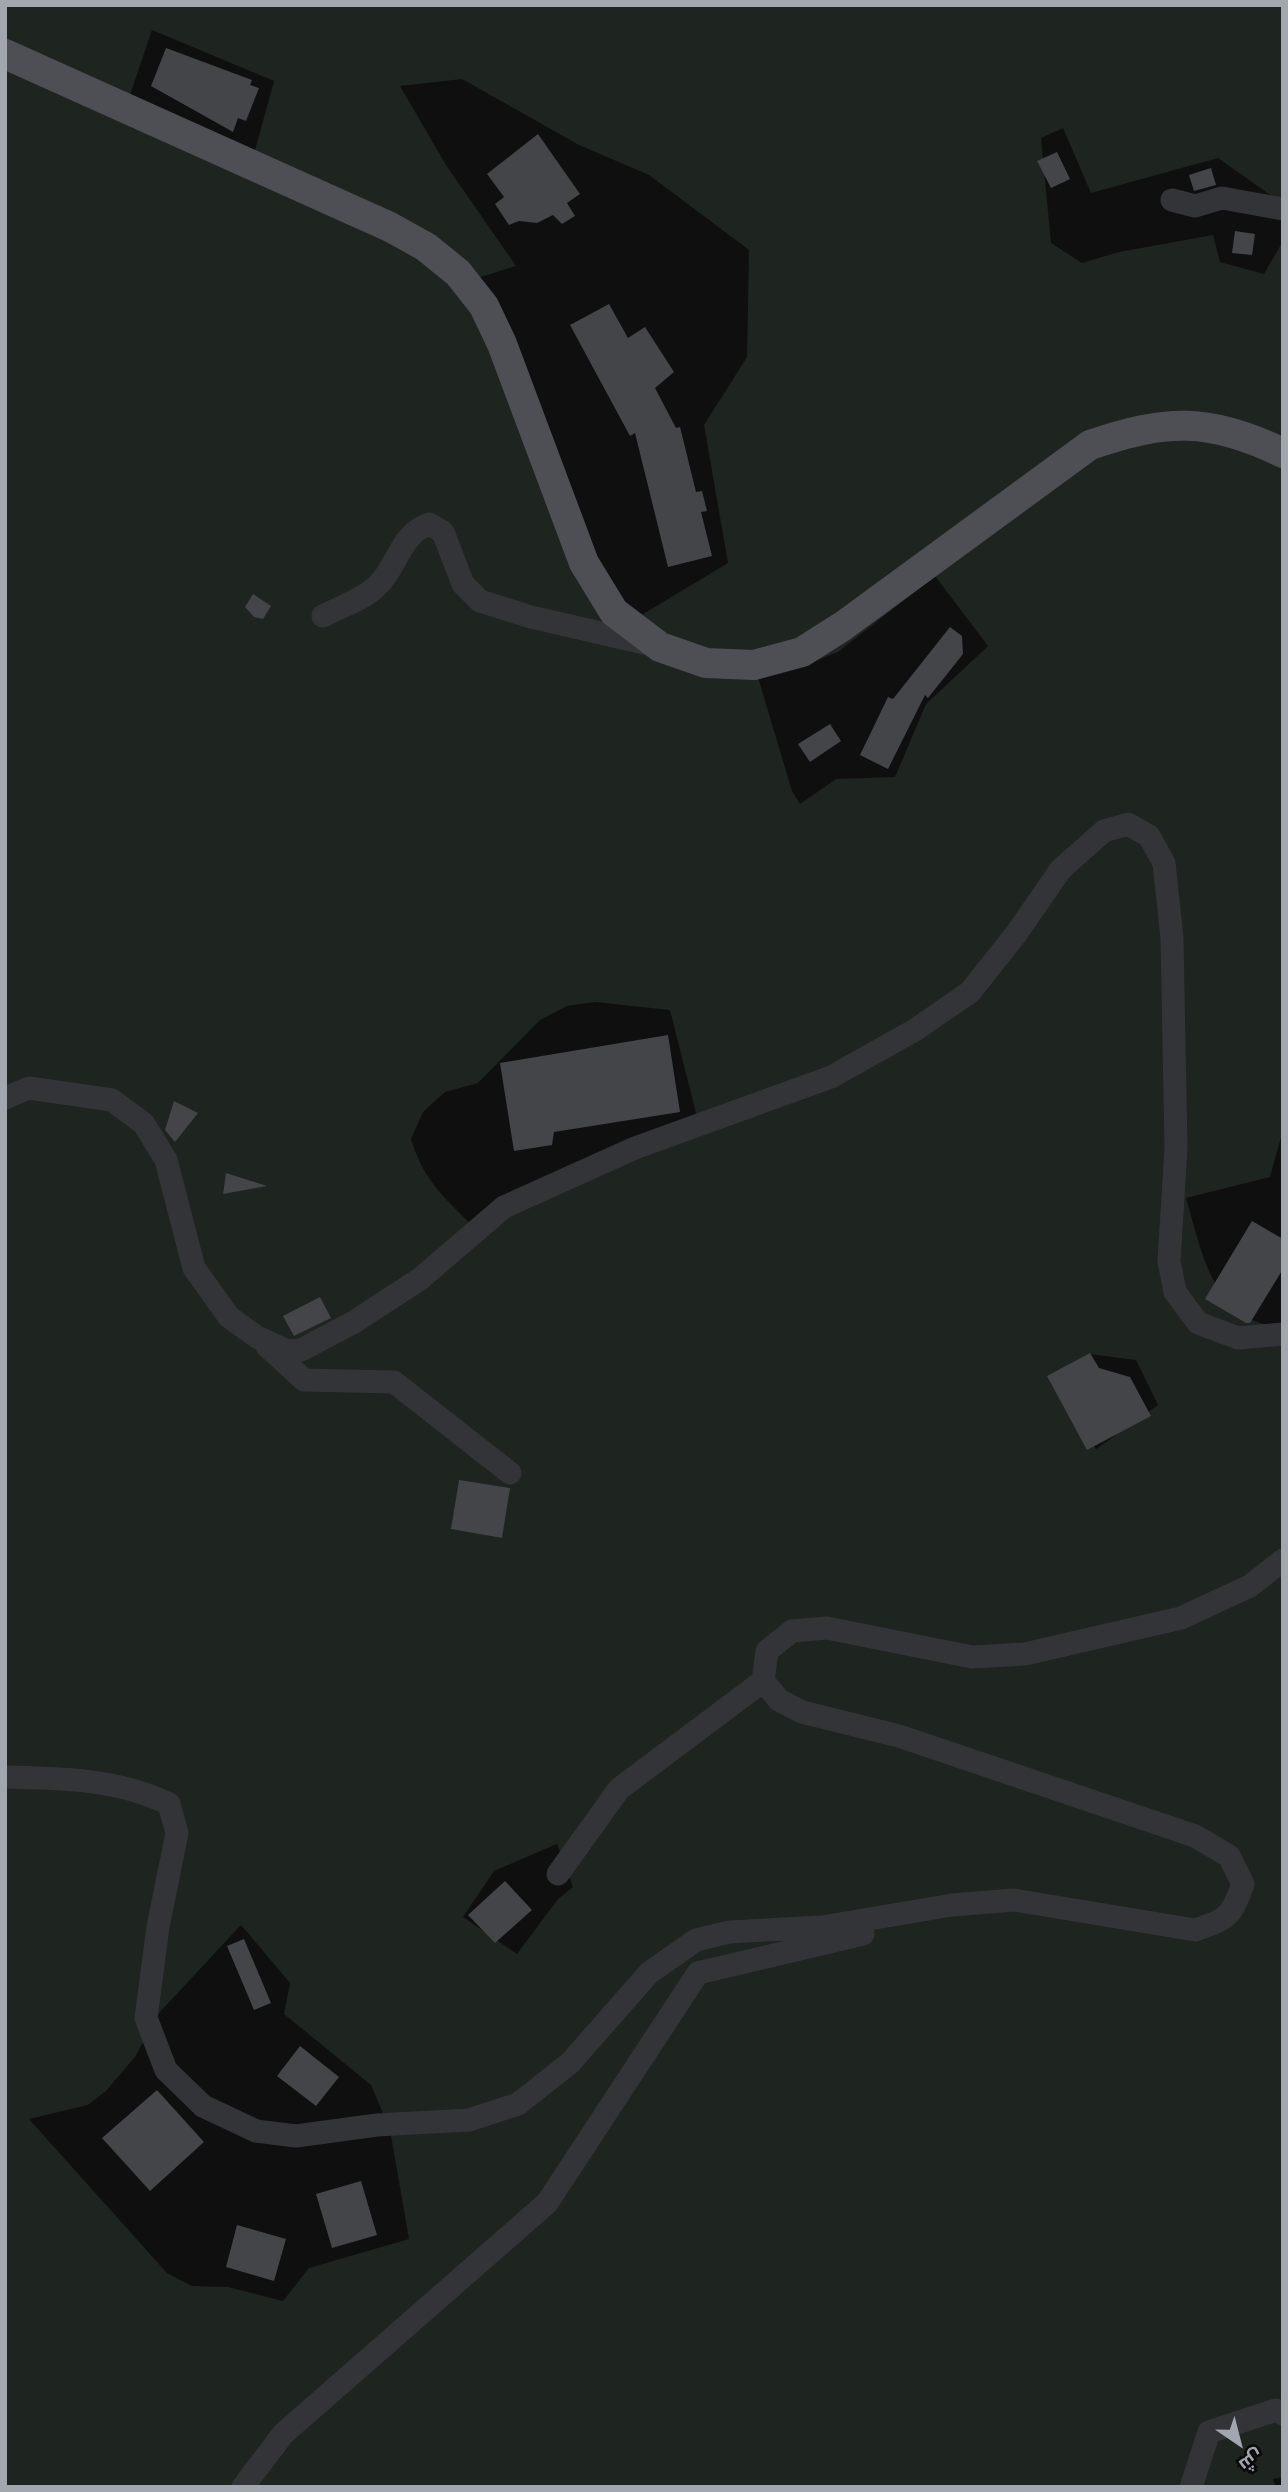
<!DOCTYPE html>
<html>
<head>
<meta charset="utf-8">
<style>
  body { margin:0 }
  #map { position:relative; width:1288px; height:2492px; overflow:hidden; background:#0f0f10; font-family:Cabin,Cairo,sans-serif }
  canvas { display:block }
  .frame { position:absolute; inset:0; border:7px solid #a2a7af; pointer-events:none }
  .north { position:absolute; left:1204px; top:2408px; width:70px; height:70px; -webkit-text-stroke:5px #0a0a0b; paint-order:stroke; rotate:145deg; font-size:19px; font-weight:700; line-height:28px; text-align:center; color:#a2a7af }
  .north::after { content:''; display:block; margin:auto; width:24px; height:32px; background:#a2a7af; clip-path:polygon(50% 0,100% 100%,50% 72%,0 100%) }
</style>
</head>
<body>
<div id="map">
<canvas width="1288" height="2492"></canvas>
<div class="frame"></div>
<div class="north">ش</div>
</div>
<script>
const ctx = document.querySelector('canvas').getContext('2d');
ctx.lineJoin = 'round';
function fillPath(path, color) { ctx.fillStyle = color; ctx.fill(path, 'evenodd'); }
function stroke(path, color, width, dash) { ctx.strokeStyle = color; ctx.lineWidth = width; ctx.lineCap = dash ? 'butt' : 'round'; ctx.setLineDash(dash || []); ctx.stroke(path); }
const green = new Path2D(`
  M5,5h1278v199l-65,-46 -127,35 -28,-65 -22,10 10,105 31,20 37,-11 94,-17 7,27 44,12 19,-33v889l-13,47 -84,21c16,54 27,126 97,129v1150l-10,2 3,8h-1271zM152,30l122,51 -20,73 -128,-47zM462,79l117,66 70,30 100,75 -2,107 -43,68 24,138 -95,57 -50,-88 -109,-253 42,-13 -70,-101 -46,-79zM935,576l53,70 -62,58 -31,73 -59,2 -36,25 -8,-13 -35,-117 41,-6 40,-16zM595,1002l75,8 28,111 -221,109c-31,-31 -53,-48 -66,-91l12,-27 22,-20 33,-9 62,-63 27,-14zM1088,1354l48,6 22,45 -62,44 -46,-67zM557,1844l16,43 -15,12 -41,55 -54,-37 31,-46zM241,1925l49,58 -6,31 87,71 19,45 19,109 -100,29 -26,33 -55,-14 -36,-1 -25,-13 -138,-154 59,-14 18,-14 29,-34 24,-44z`);
const building = new Path2D(`
  M166,48l86,32 -2,5 9,3 -13,33 -8,-3 -5,14 -82,-46z
  M538,134l42,60 -13,9 8,13 -13,8 -9,-9 -16,8 -18,-2 -10,4 -14,-21 9,-7 -17,-23z
  M1057,152l13,27 -19,9 -14,-27z
  M1211,168l5,17 -22,6 -5,-16z
  M1235,231l20,3 -3,21 -20,-2z
  M609,304l19,34 17,-11 29,45 -19,16 21,40 4,-1 16,65 6,-1 5,20 -6,1 11,44 -44,11 -33,-134 -5,3 -60,-111z
  M253,594l18,12 -8,13 -9,-2 -9,-10z
  M950,627l12,9 1,18 -35,44 -3,-3 -37,74 -28,-14 28,-58 5,2z
  M830,724l11,17 -31,21 -12,-18z
  M668,1035l12,77 -126,20 -2,13 -38,6 -14,-88z
  M174,1101l24,12 -23,29 -10,-12z
  M226,1173l41,13 -44,8z
  M1252,1221l31,18v30l-33,54h-4l-41,-24z
  M320,1297l11,21 -37,18 -11,-20z
  M1090,1353l9,15 31,9 21,39 -64,34 -40,-74z
  M459,1480l51,8 -8,50 -51,-9z
  M505,1881l27,29 -37,33 -27,-28z
  M244,1939l27,64 -17,7 -27,-64z
  M300,2046l39,31 -23,29 -39,-30z
  M157,2090l47,52 -54,49 -48,-53z
  M361,2181l16,54 -45,13 -16,-54z
  M237,2225l49,14 -12,42 -48,-14z`);
const minor = new Path2D(`
  M1172,200l23,6 27,-8 61,11
  M323,616c17,-9 41,-17 54,-30 22,-21 22,-51 52,-62l14,8 20,52 17,17 51,16 122,28
  M5,1098l24,-10 83,12 32,24 22,36 28,108 35,49 28,20 30,14 14,-1 53,-28 66,-43 84,-72 131,-59 196,-71 84,-47 55,-38 46,-58 45,-65 43,-38 24,-7 21,12 15,27 8,75 4,210 -7,113 6,31 23,31 40,15 45,-4
  M267,1346l37,34 90,2 116,91
  M5,1777c55,1 115,2 164,27l8,29 -19,94 -12,91 20,52 37,36 53,25 40,5 81,-11 92,-5 49,-16 52,-41 79,-90 47,-33 33,-8 93,-5 130,-22 62,-5 181,30c33,-11 36,-13 48,-46l-14,-28 -34,-20 -296,-100 -97,-24 -23,-12 -16,-19 4,-30 25,-20 35,-3 145,29 53,-3 156,-36 69,-32 33,-26
  M558,1874l61,-85 144,-108
  M243,2487l40,-53 264,-231 151,-230 165,-39
  M1191,2487l18,-55 67,-22 7,4`);
const major = new Path2D(`
  M5,54l385,173 36,20 32,26 26,33 18,38 82,219 30,49 46,35 46,16 48,2 48,-13 41,-26 247,-181c76,-26 119,-28 193,8`);
fillPath(green, '#1e241f');
fillPath(building, '#434548');
stroke(minor, '#333437', 23);
stroke(major, '#4d4f54', 30);
</script>
</body>
</html>
